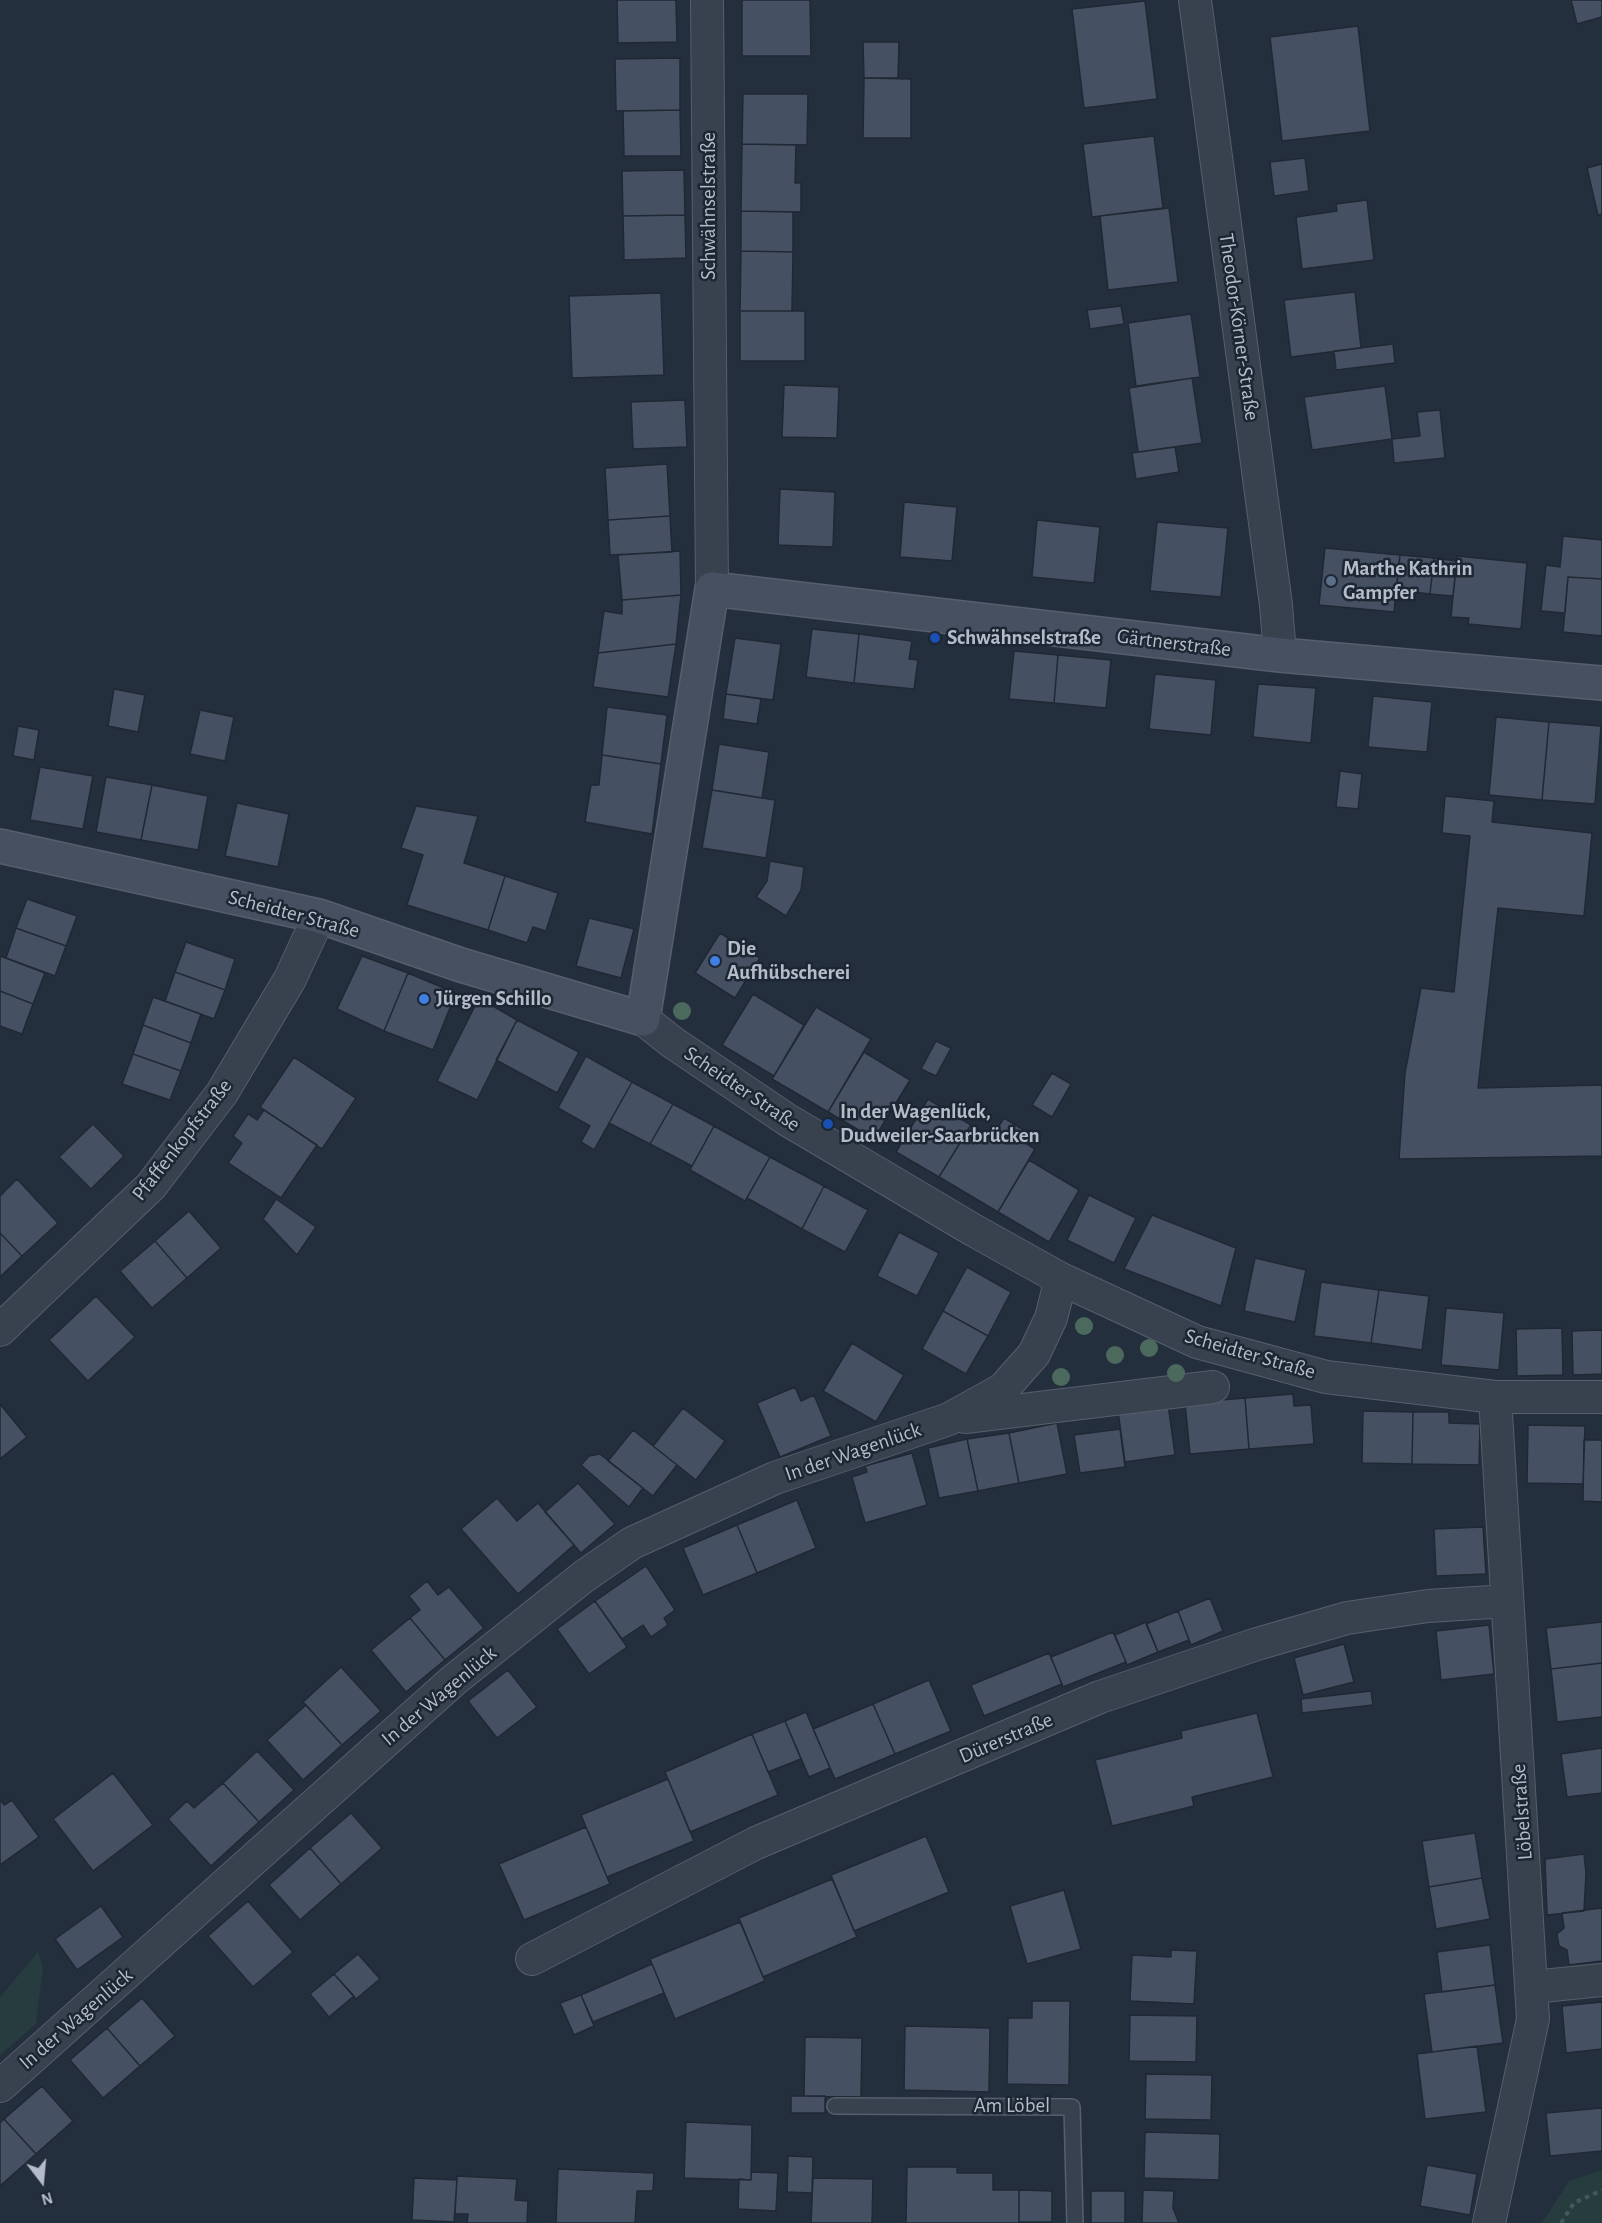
<!DOCTYPE html>
<html>
<head>
<meta charset="utf-8">
<style>
  body { margin:0 }
  #map { position:relative; width:1602px; height:2223px; overflow:hidden; background:#242f3e; font-family:"Alegreya Sans",sans-serif }
  canvas { display:block }
  .north { position:absolute; left:12px; top:2151px; width:60px; height:60px; -webkit-text-stroke:4px #1d2633; paint-order:stroke; rotate:164deg; font-size:16px; font-weight:700; line-height:24px; text-align:center; color:#b4bcc9 }
  .north::after { content:''; display:block; margin:auto; width:21px; height:27px; background:#b4bcc9; clip-path:polygon(50% 0,100% 100%,50% 72%,0 100%) }
</style>
</head>
<body>
<div id="map">
<canvas width="1602" height="2223"></canvas>
<div class="north">N</div>
</div>
<script>
const ctx = document.querySelector('canvas').getContext('2d');
ctx.lineJoin = 'round';
function fillPath(path, color) { ctx.fillStyle = color; ctx.fill(path, 'evenodd'); }
function stroke(path, color, width, dash) { ctx.strokeStyle = color; ctx.lineWidth = width; ctx.lineCap = dash ? 'butt' : 'round'; ctx.setLineDash(dash || []); ctx.stroke(path); }
function label(font, color, halo, rows, align = 'center') {
  ctx.font = font + ' "Alegreya Sans",sans-serif'; ctx.lineWidth = 5; ctx.setLineDash([]); ctx.textBaseline = 'middle'; ctx.strokeStyle = halo; ctx.fillStyle = color; for (const [text, x, y, turn = 0] of rows) {
    ctx.save(); ctx.translate(x, y); ctx.rotate((+turn || 0) * Math.PI / 180); ctx.textAlign = isNaN(turn) ? turn : align; if (halo) ctx.strokeText(text, 0, 0); ctx.fillText(text, 0, 0); ctx.restore();
  }
}
const green = new Path2D(`
  M38,1952l5,15 -7,57 -36,31v-58z
  M1602,2170v53h-60l27,-42z`);
const building = new Path2D(`
  M617,0h59l1,42 -59,1z
  M742,0h68l1,56h-69z
  M1571,0h31v17l-25,7z
  M1145,1l12,98 -73,9 -12,-99z
  M1358,26l12,105 -88,10 -12,-104z
  M863,42h36l-1,36h-34z
  M680,58v52l-64,1 -1,-52z
  M864,78l47,1v59h-48z
  M743,94h65l-1,51 -65,-1z
  M680,110l1,46h-57l-1,-45z
  M1154,136l9,72 -71,9 -9,-73z
  M742,144l54,1 -1,38h6v29l-60,-1z
  M1305,158l4,33 -35,5 -4,-34z
  M1602,164v50l-4,1 -11,-47z
  M684,170l1,45 -62,1 -1,-45z
  M1367,200l7,60 -72,9 -6,-52 41,-6 -1,-7z
  M1169,208l9,74 -70,8 -8,-74z
  M741,211l52,1v40l-52,-1z
  M685,215l1,43 -62,2 -1,-44z
  M741,251l52,1 -1,59h-52z
  M1355,292l6,56 -70,9 -7,-57z
  M661,293l3,82 -92,3 -3,-82z
  M1121,306l3,18 -34,5 -3,-19z
  M740,311h65v50h-65z
  M1191,314l9,63 -64,9 -8,-63z
  M1393,344l2,19 -59,7 -2,-19z
  M1192,378l10,65 -64,9 -9,-64z
  M784,385l55,2 -2,51 -55,-1z
  M1385,386l7,53 -80,11 -8,-53z
  M685,400l2,47 -54,2 -2,-47z
  M1440,410l5,48 -51,5 -2,-24 28,-3 -3,-24z
  M1175,447l4,25 -43,7 -4,-26z
  M667,464l3,52 -62,4 -3,-52z
  M780,489l55,3 -2,55 -55,-2z
  M904,502l53,5 -5,54 -52,-4z
  M670,516l2,36 -62,3 -2,-35z
  M1037,520l63,7 -6,56 -62,-6z
  M1157,522l71,6 -7,69 -71,-6z
  M1563,536l39,4v39l-34,-2 -3,36 -24,-2 5,-46 14,2z
  M1325,548l75,7 -6,57 -75,-7z
  M680,551l1,44 -59,5 -4,-45z
  M1400,555l34,3 -4,36 -34,-4z
  M1457,556l70,7 -6,66 -53,-5 1,-6 -18,-1z
  M1434,558l23,3 -4,35 -23,-2z
  M1568,577l34,2v57l-39,-4z
  M681,595l-5,49 -78,9 6,-42 18,3v-14z
  M812,629l47,5 -5,49 -48,-6z
  M859,634l53,7 -3,18 9,1 -4,29 -60,-6z
  M735,638l46,6 -8,56 -47,-6z
  M676,644l-8,53 -75,-10 5,-34z
  M1014,651l44,4 -4,48 -45,-4z
  M1058,655l53,5 -5,48 -52,-5z
  M1155,674l61,6 -5,55 -62,-6z
  M1258,684l58,4 -5,55 -58,-6z
  M114,689l31,6 -7,37 -30,-6z
  M726,694l35,5 -4,25 -34,-5z
  M1373,696l59,6 -5,50 -59,-5z
  M607,707l60,8 -6,49 -59,-9z
  M200,710l34,7 -9,44 -35,-7z
  M1496,717l53,5 -7,78 -53,-5z
  M1549,722l52,4 -6,78 -53,-4z
  M18,726l21,4 -5,30 -21,-4z
  M719,744l50,8 -7,46 -50,-8z
  M602,755l59,9 -9,70 -67,-12 6,-37h8z
  M40,767l53,9 -10,53 -53,-9z
  M1340,771l22,3 -4,35 -22,-2z
  M106,777l46,8 -11,55 -45,-8z
  M152,785l56,11 -10,54 -57,-10z
  M712,790l63,10 -9,58 -64,-10z
  M1445,796l49,5 -2,21 100,11 -8,83 -86,-8 -20,180 124,-3v71l-203,3 6,-86 16,-85 33,4 16,-156 -28,-3z
  M237,803l52,11 -11,53 -53,-11z
  M416,806l62,10 -14,47 41,13 -17,54 -81,-25 16,-50 -22,-7z
  M770,861l34,6 -3,23 -15,26 -30,-19 11,-16z
  M505,876l53,17 -12,38 -13,-4 -6,16 -39,-13z
  M27,899l50,17 -11,30 -50,-18z
  M589,918l45,11 -13,49 -45,-12z
  M16,928l50,18 -11,30 -49,-18z
  M720,933l40,25 -25,40 -40,-25z
  M186,942l49,17 -10,31 -50,-18z
  M0,956l45,17 -12,31 -33,-13z
  M362,956l46,17 -24,58 -47,-22z
  M175,972l50,18 -11,29 -49,-18z
  M408,973l48,20 -23,57 -49,-19z
  M0,991l33,13 -11,30 -22,-8z
  M753,994l51,31 -30,51 -52,-31z
  M153,997l48,17 -10,29 -48,-18z
  M479,998l38,22 -40,80 -40,-19z
  M816,1007l55,32 -43,73 -56,-33z
  M517,1020l62,32 -22,41 -61,-33z
  M143,1025l48,18 -10,28 -48,-17z
  M936,1041l15,7 -15,28 -15,-7z
  M864,1052l46,28 -36,59 -46,-27z
  M133,1054l48,17 -11,29 -48,-16z
  M586,1056l46,26 -38,68 -13,-8 9,-16 -32,-18z
  M294,1057l62,41 -34,51 -62,-42z
  M1052,1073l19,11 -19,33 -20,-12z
  M632,1082l41,22 -23,40 -41,-21z
  M928,1099l43,26 -32,52 -43,-25z
  M673,1104l41,22 -22,40 -42,-22z
  M264,1110l53,35 -36,53 -53,-35 14,-20 -9,-7 15,-22 9,6z
  M1004,1118l23,14 -5,9 13,8 -37,63 -59,-35 32,-52 21,12z
  M93,1124l31,32 -33,33 -32,-32z
  M714,1126l56,31 -25,44 -55,-31z
  M770,1157l54,29 -22,43 -55,-31z
  M1029,1160l50,30 -30,52 -51,-30z
  M17,1179l41,44 -36,33 -22,-23v-37z
  M824,1186l44,24 -23,42 -43,-23z
  M1089,1195l47,23 -22,45 -47,-23z
  M276,1199l40,28 -19,28 -34,-36z
  M189,1211l32,37 -34,30 -32,-37z
  M1152,1215l84,33 -15,58 -97,-37z
  M899,1232l40,21 -22,43 -40,-20z
  M0,1233l22,23 -22,21z
  M155,1241l32,37 -35,30 -32,-37z
  M1255,1258l51,12 -11,52 -51,-11z
  M967,1267l44,25 -23,44 -45,-25z
  M1321,1282l58,8 -8,53 -57,-7z
  M1379,1290l50,6 -7,54 -51,-7z
  M96,1296l39,41 -47,44 -39,-41z
  M1446,1308l58,5 -5,57 -58,-5z
  M943,1311l45,25 -22,38 -44,-25z
  M1562,1328l1,47 -46,1 -1,-47z
  M1602,1330v44l-29,1 -1,-44z
  M852,1343l52,32 -28,47 -53,-31z
  M795,1387l6,14 13,-6 17,41 -51,21 -23,-54z
  M1293,1394l1,12 17,-1 3,39 -65,5 -4,-51z
  M1245,1398l4,51 -59,5 -5,-51z
  M0,1404l27,33 -27,22z
  M1168,1404l7,51 -50,7 -7,-51z
  M683,1408l42,33 -29,39 -43,-34z
  M1363,1411l50,1 -1,52 -50,-1z
  M1413,1412h36v11l31,1 -1,41 -67,-1z
  M1057,1423l10,51 -48,9 -10,-50z
  M1528,1425l57,1 -2,58 -56,-1z
  M1120,1429l5,38 -45,6 -6,-38z
  M633,1430l44,35 -24,31 -45,-35z
  M1009,1433l10,50 -41,8 -11,-52z
  M967,1439l11,52 -39,7 -11,-50z
  M1584,1440h18v62l-19,-1z
  M912,1453l15,52 -62,18 -13,-46 15,-5 -2,-6z
  M600,1454l43,34 -14,19 -48,-42 8,-9z
  M578,1483l37,41 -34,29 -36,-41z
  M497,1498l20,23 21,-18 36,42 -56,49 -57,-65z
  M797,1500l19,48 -59,25 -20,-48z
  M737,1525l20,48 -54,22 -20,-47z
  M1483,1527l3,47 -50,2 -2,-47z
  M646,1566l29,44 -11,8 4,7 -17,12 -8,-12 -21,14 -27,-38z
  M427,1581l11,14 11,-8 35,41 -39,32 -35,-42 10,-8 -11,-14z
  M1210,1598l13,33 -32,14 -13,-34z
  M595,1601l32,46 -38,27 -32,-45z
  M1178,1611l11,29 -31,12 -12,-28z
  M410,1618l35,42 -39,32 -35,-42z
  M1146,1622l12,30 -31,13 -12,-30z
  M1602,1622v41l-51,6 -5,-41z
  M1489,1625l5,49 -53,6 -5,-49z
  M1113,1632l13,30 -63,25 -12,-30z
  M1344,1644l10,38 -51,13 -9,-37z
  M1049,1653l13,31 -78,32 -13,-31z
  M1602,1663v54l-45,5 -6,-53z
  M341,1667l40,44 -39,34 -39,-43z
  M508,1670l29,37 -40,31 -29,-37z
  M929,1680l22,51 -56,23 -22,-50z
  M1371,1691l2,14 -71,8 -1,-14z
  M873,1704l22,50 -60,25 -22,-50z
  M306,1705l36,40 -39,35 -36,-40z
  M806,1712l24,56 -21,9 -24,-56z
  M1257,1713l16,64 -81,20 2,9 -82,20 -17,-66 87,-22 -1,-7z
  M785,1721l16,38 -33,13 -16,-38z
  M752,1734l26,61 -88,37 -25,-60z
  M1602,1748v45l-35,4 -6,-43z
  M257,1751l37,39 -35,32 -36,-39z
  M113,1773l40,52 -60,46 -40,-52z
  M668,1779l26,62 -87,36 -26,-62z
  M223,1783l36,39 -48,44 -43,-47 19,-18 7,7z
  M0,1799l4,6 8,-5 27,37 -39,28z
  M351,1813l31,35 -41,36 -31,-36z
  M586,1827l24,57 -86,36 -25,-56z
  M1475,1833l7,45 -53,9 -7,-46z
  M926,1836l23,56 -95,39 -23,-56z
  M310,1848l31,36 -41,36 -31,-35z
  M1584,1854l2,19 -2,38 -37,4 -2,-56z
  M1482,1878l8,41 -54,10 -7,-42z
  M832,1879l25,58 -94,40 -24,-59z
  M1064,1890l17,59 -54,15 -17,-58z
  M248,1901l45,51 -40,35 -45,-51z
  M101,1906l22,31 -46,33 -22,-31z
  M1602,1908v53l-33,4 -2,-15 -8,-4 -2,-12 7,-6 -2,-15z
  M740,1922l25,59 -90,38 -25,-60z
  M1490,1945l5,40 -53,7 -5,-40z
  M1171,1950l26,1 -3,53 -64,-3 2,-46 39,2z
  M358,1954l22,25 -24,20 -22,-25z
  M652,1964l12,29 -71,29 -12,-27z
  M334,1974l20,22 -25,21 -19,-23z
  M1495,1985l8,58 -71,9 -8,-58z
  M581,1995l13,31 -20,9 -14,-32z
  M142,1998l33,38 -35,30 -33,-38z
  M1032,2001h38l-1,84 -62,-1 1,-66h24z
  M1602,2002v47l-36,4 -4,-47z
  M1130,2015l67,1 -1,46 -67,-1z
  M905,2026l85,2 -1,64 -85,-2z
  M107,2028l33,38 -37,32 -33,-38z
  M805,2037l57,1 -1,59 -57,-1z
  M1477,2046l9,66 -61,7 -8,-65z
  M1146,2074l66,1 -1,45 -66,-1z
  M42,2086l31,35 -37,33 -32,-35z
  M791,2096h34v17h-34z
  M1602,2108v43l-52,5 -4,-43z
  M4,2119l32,35 -36,32v-63z
  M686,2122l66,3 -1,55 -67,-2z
  M1145,2132l75,2 -1,46 -75,-2z
  M788,2156l25,1 -1,36 -25,-1z
  M1427,2165l50,9 -7,41 -50,-9z
  M907,2167h50v6h36v17h26v33h-113z
  M558,2169l96,4 -1,18h-16l-2,32h-79z
  M751,2172l27,1 -2,38 -38,-2 1,-30 12,1z
  M457,2176l60,3 -2,21 13,1 -1,22h-60l1,-9h-13z
  M414,2178l43,2 -3,42 -42,-2z
  M813,2178l60,1 -1,44h-61z
  M1019,2190l33,1v31h-33z
  M1143,2190l31,1 -1,17 6,15h-37z
  M1091,2191h34v32h-34z`);
const path = new Path2D(`
  M1561,2223l13,-20 28,-13`);
const lane = new Path2D(`
  M835,2106l237,1 3,116`);
const street = new Path2D(`
  M707,0l5,589
  M1195,0l81,605 4,50
  M643,1019l29,23 114,77 189,112 86,48 136,63 129,35 169,20h107
  M0,1330l151,-144 71,-93 68,-114 29,-63
  M965,1417l248,-30
  M532,1959l224,-116 344,-146 157,-53 90,-26 81,-12 79,-5
  M1533,1987l69,-7
  M0,2086l454,-406 129,-103 49,-34 143,-65 174,-59 54,-30 31,-35 17,-36 10,-39
  M1489,2223l44,-204 -38,-622`);
const secondary = new Path2D(`
  M0,846l319,70 142,49 182,54 69,-430 568,66 322,28`);
const trees = [
  [682,1011],
  [1084,1326],
  [1149,1348],
  [1115,1355],
  [1176,1373],
  [1061,1377]
];
const markers = [
  [1331,581,6,"#5c6f8a"],
  [935,638,6,"#1a4fb4"],
  [715,961,6,"#3f7fe0"],
  [424,999,6,"#3f7fe0"],
  [828,1124,6,"#1a4fb4"]
];
const streetNames = [
  ["Schwähnselstraße",709,206,-90],
  ["Theodor-Körner-Straße",1239,327,82],
  ["Gärtnerstraße",1174,643,7],
  ["Scheidter Straße",294,914,15],
  ["Scheidter Straße",742,1089,34],
  ["Pfaffenkopfstraße",182,1140,-52],
  ["Scheidter Straße",1250,1354,16],
  ["In der Wagenlück",853,1452,-19],
  ["In der Wagenlück",439,1696,-40],
  ["Dürerstraße",1006,1738,-23],
  ["Löbelstraße",1522,1812,-94],
  ["In der Wagenlück",76,2019,-41],
  ["Am Löbel",1012,2106]
];
const poiNames = [
  ["Marthe Kathrin",1343,569],
  ["Gampfer",1343,593],
  ["Schwähnselstraße",947,638],
  ["Die",727,949],
  ["Aufhübscherei",727,973],
  ["Jürgen Schillo",436,999],
  ["In der Wagenlück,",840,1112],
  ["Dudweiler-Saarbrücken",840,1136]
];
fillPath(green, '#263c3f');
fillPath(building, '#455162');
stroke(building, '#1f2835', 1.5);
stroke(lane, '#565f6c', 18);
stroke(street, '#565f6c', 34);
stroke(secondary, '#565f6c', 36);
stroke(path, '#44595c', 4, [4.5, 4.5]);
stroke(lane, '#38414e', 15);
stroke(street, '#38414e', 32);
stroke(secondary, '#465061', 33);
ctx.fillStyle = '#4b6a5d';
for (const [x, y] of trees) { ctx.beginPath(); ctx.arc(x, y, 9, 0, 2 * Math.PI); ctx.fill(); }
for (const [x, y, r, color] of markers) { const dot = new Path2D(); dot.arc(x, y, r, 0, 2 * Math.PI); ctx.fillStyle = color; ctx.fill(dot); stroke(dot, '#1d2633', 2); }
label('21px', '#b4bcc9', '#1d2633', streetNames);
label('bold 21px', '#b4bcc9', '#1d2633', poiNames, 'left');
</script>
</body>
</html>
